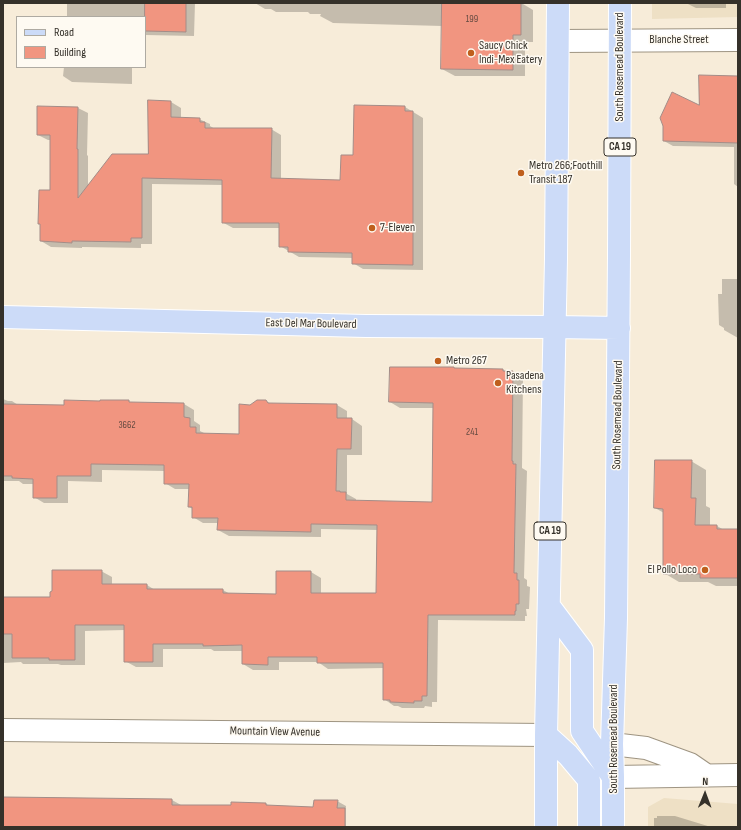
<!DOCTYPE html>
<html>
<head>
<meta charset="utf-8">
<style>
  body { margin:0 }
  #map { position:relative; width:741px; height:830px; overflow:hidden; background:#f7ecd9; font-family:"Sofia Sans Condensed",sans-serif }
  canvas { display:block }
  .frame { position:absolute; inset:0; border:4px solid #35312a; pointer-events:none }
  .legend { position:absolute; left:16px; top:16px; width:130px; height:52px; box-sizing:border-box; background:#fefaf2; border:1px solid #aeaaa2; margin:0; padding:5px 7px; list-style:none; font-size:12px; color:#35312a }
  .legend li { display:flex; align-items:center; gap:8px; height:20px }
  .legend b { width:20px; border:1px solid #aeaaa2 }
  .north { position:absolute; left:685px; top:774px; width:40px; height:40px; -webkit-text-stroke:3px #fefaf2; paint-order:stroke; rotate:1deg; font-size:11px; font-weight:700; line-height:16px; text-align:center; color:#35312a }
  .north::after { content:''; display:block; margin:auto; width:14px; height:18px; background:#35312a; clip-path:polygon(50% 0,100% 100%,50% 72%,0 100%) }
</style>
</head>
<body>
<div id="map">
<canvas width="741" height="830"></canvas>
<div class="frame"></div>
<ul class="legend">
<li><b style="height:5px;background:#ccdbf8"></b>Road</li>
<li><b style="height:11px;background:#f19580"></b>Building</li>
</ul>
<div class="north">N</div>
</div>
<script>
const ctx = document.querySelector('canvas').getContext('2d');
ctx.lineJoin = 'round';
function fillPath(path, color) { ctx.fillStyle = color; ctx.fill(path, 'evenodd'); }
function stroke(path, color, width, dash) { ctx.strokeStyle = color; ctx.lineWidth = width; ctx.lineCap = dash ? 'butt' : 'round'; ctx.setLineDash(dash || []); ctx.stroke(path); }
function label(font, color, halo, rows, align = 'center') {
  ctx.font = font + ' "Sofia Sans Condensed",sans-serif'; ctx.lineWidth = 3; ctx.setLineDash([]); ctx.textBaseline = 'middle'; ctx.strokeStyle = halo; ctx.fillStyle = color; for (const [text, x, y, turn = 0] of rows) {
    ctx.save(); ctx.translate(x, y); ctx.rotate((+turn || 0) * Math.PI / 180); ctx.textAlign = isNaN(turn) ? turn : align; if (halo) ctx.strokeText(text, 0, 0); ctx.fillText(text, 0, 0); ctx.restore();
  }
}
const built = new Path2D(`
  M652,3h86v14l-86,2z
  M664,798l74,6v23h-90v-20z`);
const shadow = new Path2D(`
  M67,3h128l-1,33 -49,-1v-18h-78z
  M255,3h268v1l10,6v32h-8v34h-70l-13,-7v-43l-109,-3 -13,-7 1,-2h-11l-2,-2h-32l-5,-3h-6z
  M675,3h51v5h-30l-8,-4z
  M64,67h68v17l-60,-2 -9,-6z
  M738,77v110l-4,-3v-37l-61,-1 -9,-5 36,-34z
  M171,102l10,6v10l18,1 11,5v2l5,3h56l10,6v45l60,1 13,-25 51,-49 18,11v152l-60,-1 -10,-6v-5l-54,-1 -19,-11v-18h-47l-11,-6 1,-37 -71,-1v60h-11v4l-59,-1v1l-31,-1 -10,-6 10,-50v-51h-3l-10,-5 40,-27 10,5 -1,42 1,1v30l61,-31z
  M722,279h16v59l-14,-8v-2l-5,-3 -1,-31h4z
  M503,370l3,2h7l10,6 -1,90 5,3 -3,107 3,2v6l3,1 -1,22h-3l1,7h-2v5l-87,-1 -1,82h-5v5l-7,-1 -1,2h-22l-4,-2h-4l-10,-7v-31l-56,1 -10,-7h-39v8h-26l-10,-6v-13h-29l-3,-2h-48v18h-27l-11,-6v-31l-40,1v34h-24l-3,-1h-35l-2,-2 -18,1v-65h48l50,-27 11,6v8h35l8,5h68l7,4 47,1 34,-23 10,6v16h56l1,-64 -57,-1v8l-92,-1 -11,-6v-7h-15l-10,-6v-8l-4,-2 1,-18h-15l-10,-6v-12l-63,-1v12l-34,-1v22h-24l-10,-6v-13h-11l-4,-3h-16v-82l5,2h4l6,4 47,1 63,-5 4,2 52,1 10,6v11l6,4v6l6,3 34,1 10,-29 16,-5 5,3 66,1 10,6v8h5l10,7v29h-15v39l9,5v2l77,2 1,-95h-34l-10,-6z
  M691,461l15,9v36l4,2v18h7l7,4h14v56h-22l-8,-4h-29l-15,-9v-60l-9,-5z
  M3,797l169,3 9,5v1h51l34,-2 4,2 44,2 23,-7 9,5v21h-343z
  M657,816h18l36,11h-57v-9h3z`);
const building = new Path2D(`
  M145,3h41v29l-41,-1z
  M442,3h79v32h-8v35l-72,-1z
  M699,75l39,1v67l-75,-2v-15l-3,-8 12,-26 27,13z
  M148,100l23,1v16l29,1v4h5v6h67l-1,50 69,2 1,-25h12l1,-50 51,1v5h8v154l-61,-1v-11l-64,-1v-5h-9v-24h-57v-43l-80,-2v60h-11v4l-59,-1v2l-32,-2v-17h-2l1,-34h11v-55h-13v-29l41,1 -1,42h1v49l34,-44h36z
  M390,367h64v1l49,1v2h10l-1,90h1v3h3l-2,109h3v7h2v24h-3v7h-1v4h-87l-1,81h-5v5h-8v2l-24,-1v-2h-7v-37h-66v-6h-49v8l-26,-1v-19l-39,1v-2h-50v18h-29v-37h-49v35h-26v-2h-37v-24h-9v-37h47v-5l2,-1v-21h50v14h45v5h76v4l53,1v-23h35v22h65l1,-68 -66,-1v8l-94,-2 1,-12h-26v-11h-4l1,-23h-25v-19l-73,-1v12h-34v22h-24v-19l-21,-1v-2h-9v-72l61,1v-5l36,1v-1h29v2l55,1v14l6,1v9h6v6l43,1v-30l11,1 7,-5h9l2,3 69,1v14h15l-1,31h-14l-1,42h4v1h6v8l86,2 1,-99 -44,-1z
  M655,460h37l-1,38h5l-1,27h22v4h21v49h-38v-4h-37v-65l-9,-1z
  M3,797l169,2v6h59v-3l35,1v2l47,2 1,-7h24l-1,8h8v19h-342z`);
const minor = new Path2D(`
  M558,41l180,-1
  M3,730l543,5
  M612,744l34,4 44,16 16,11
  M613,777l125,-2`);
const major = new Path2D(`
  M3,317l363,9 188,1 65,1
  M549,606l33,44v81l31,46
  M546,735l22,20 21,25v47
  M546,827v-92l10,-476 2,-256
  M613,827v-50l-1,-33 4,-126 3,-363 1,-252`);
const markers = [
  [471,53,4,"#bf5f1d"],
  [521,173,4,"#bf5f1d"],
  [372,228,4,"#bf5f1d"],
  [438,361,4,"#bf5f1d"],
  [498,383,4,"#bf5f1d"],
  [705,570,4,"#bf5f1d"]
];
const numberNames = [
  ["199",472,19],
  ["3662",127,425],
  ["241",472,432]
];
const shields = [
  [620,147,32],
  [550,531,32]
];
const shieldNames = [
  ["CA 19",620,147],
  ["CA 19",550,531]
];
const streetNames = [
  ["Blanche Street",679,40],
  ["South Rosemead Boulevard",620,67,-90],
  ["East Del Mar Boulevard",311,324,1],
  ["South Rosemead Boulevard",618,415,-89],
  ["Mountain View Avenue",275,732,1],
  ["South Rosemead Boulevard",614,739,-90]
];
const poiNames = [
  ["Saucy Chick",479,46],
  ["Indi-Mex Eatery",479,60],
  ["Metro 266;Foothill",529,166],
  ["Transit 187",529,180],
  ["7-Eleven",380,228],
  ["Metro 267",446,361],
  ["Pasadena",506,376],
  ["Kitchens",506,390],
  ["El Pollo Loco",697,570,"right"]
];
fillPath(built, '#eee0c5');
fillPath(shadow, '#0003');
fillPath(building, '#f19580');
stroke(building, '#a38c87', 1);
stroke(minor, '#9e9482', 24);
stroke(major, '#fff', 24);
stroke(minor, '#fff', 22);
stroke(major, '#ccdbf8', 22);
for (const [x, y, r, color] of markers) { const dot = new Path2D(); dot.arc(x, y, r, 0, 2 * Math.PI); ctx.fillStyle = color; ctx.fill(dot); stroke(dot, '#fefaf2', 1.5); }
label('10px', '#644a40', null, numberNames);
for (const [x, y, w] of shields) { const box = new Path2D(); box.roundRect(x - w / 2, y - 9, w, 18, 3); ctx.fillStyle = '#fefaf2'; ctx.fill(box); stroke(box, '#35312a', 1); }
label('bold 11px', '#35312a', null, shieldNames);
label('12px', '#35312a', '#fefaf2', streetNames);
label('12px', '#35312a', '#fefaf2', poiNames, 'left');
</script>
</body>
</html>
